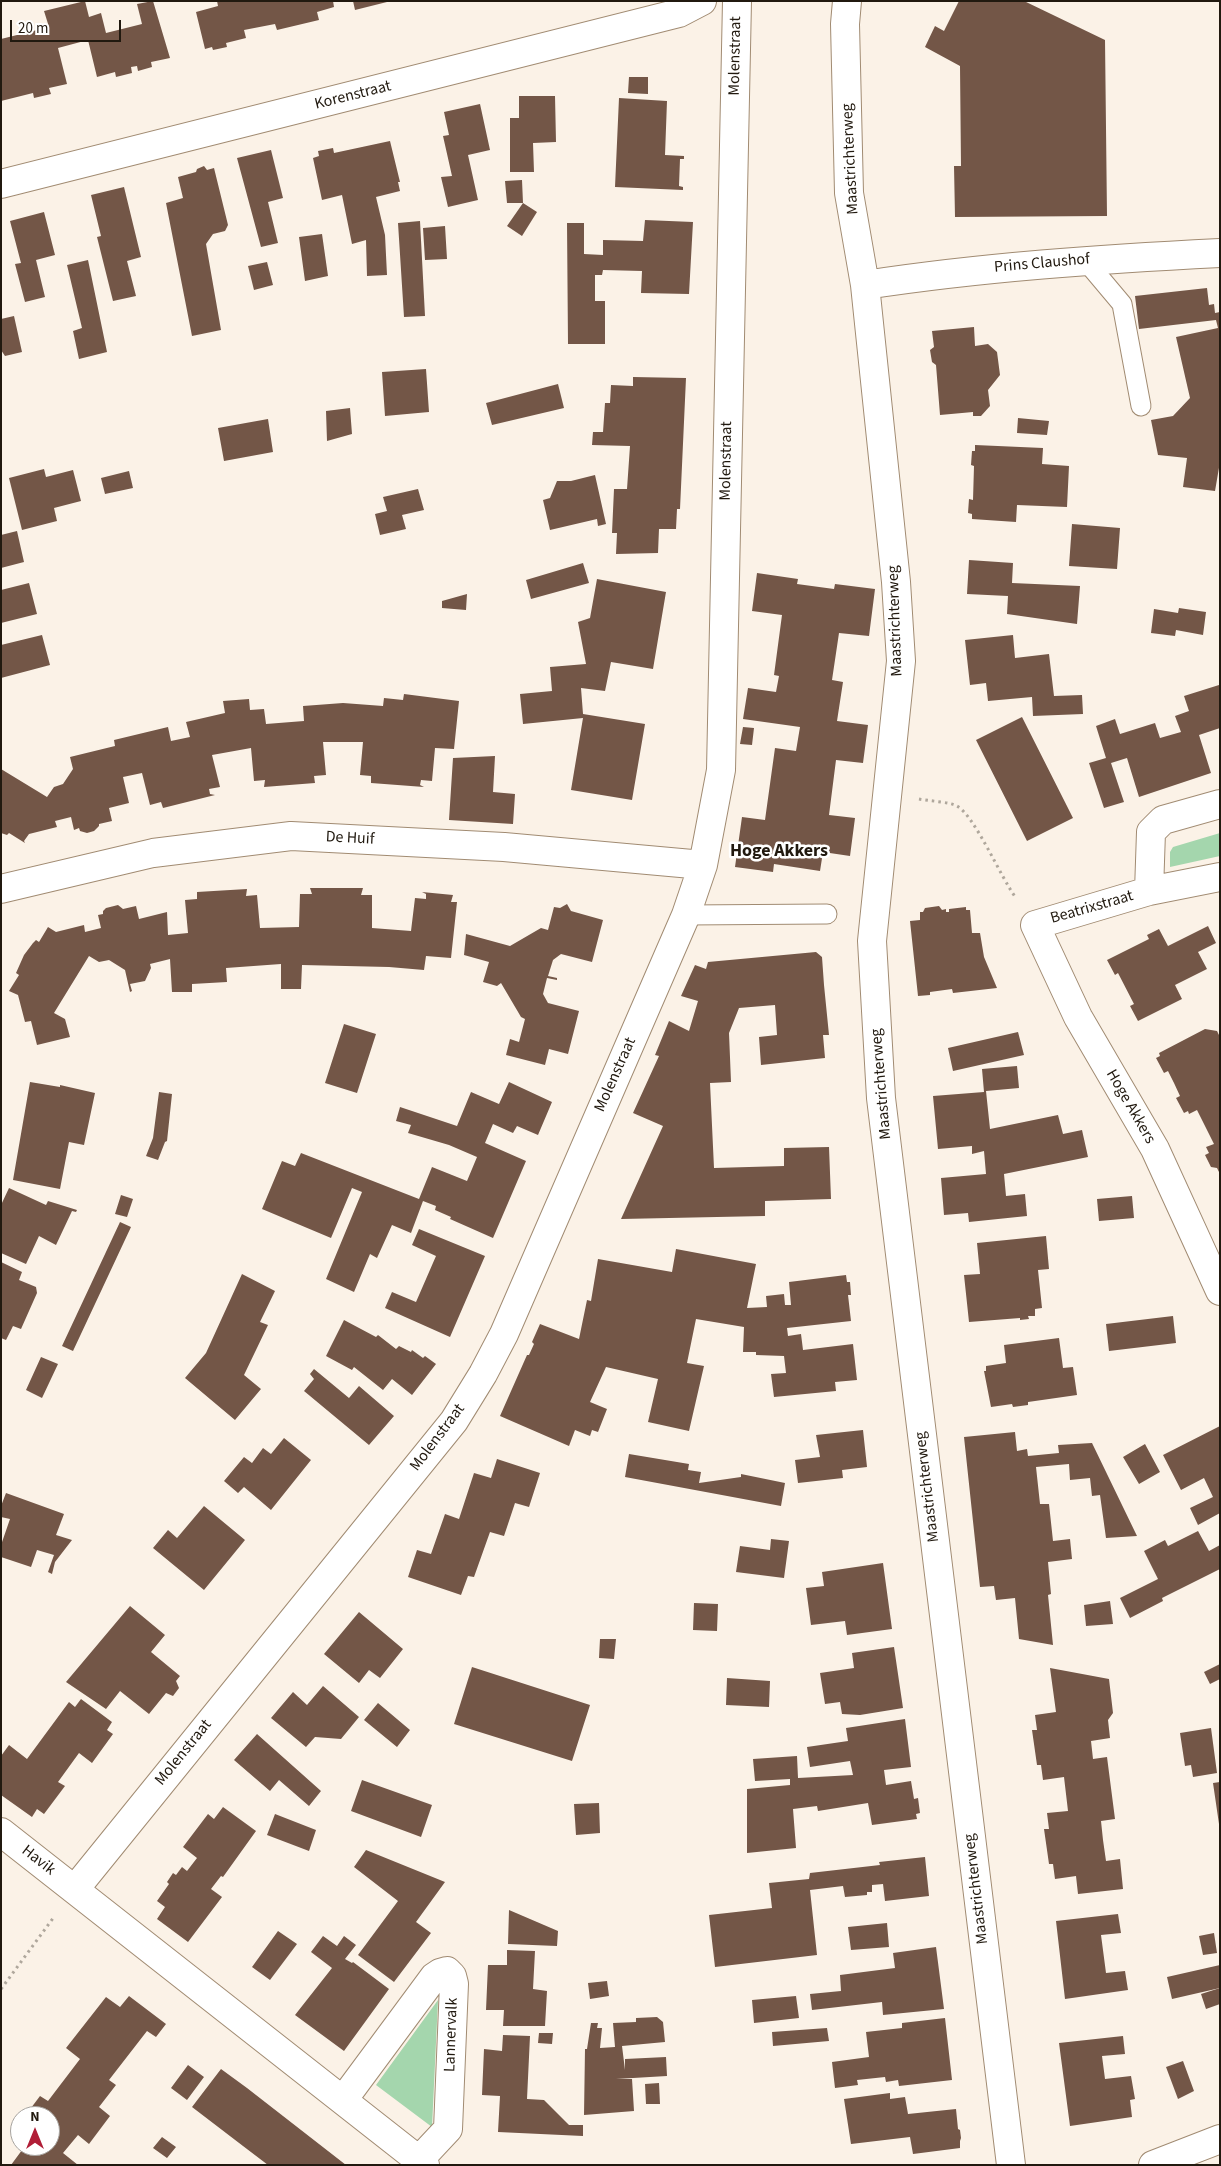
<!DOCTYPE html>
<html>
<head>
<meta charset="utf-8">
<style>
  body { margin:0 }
  #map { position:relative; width:1221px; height:2166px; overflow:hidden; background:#fbf2e7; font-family:"Source Sans 3",sans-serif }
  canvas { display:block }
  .frame { position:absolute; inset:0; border:2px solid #21190f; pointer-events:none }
  .north { position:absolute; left:10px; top:2106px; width:50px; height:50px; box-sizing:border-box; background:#fff; border:1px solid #a6a39f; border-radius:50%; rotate:0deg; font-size:14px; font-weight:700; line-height:20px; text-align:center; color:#21190f }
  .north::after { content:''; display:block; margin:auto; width:18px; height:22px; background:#b11e37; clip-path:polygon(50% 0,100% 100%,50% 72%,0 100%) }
  .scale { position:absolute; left:10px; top:20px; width:111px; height:22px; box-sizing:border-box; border:2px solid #21190f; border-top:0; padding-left:6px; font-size:15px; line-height:18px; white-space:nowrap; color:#21190f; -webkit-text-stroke:4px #fff; paint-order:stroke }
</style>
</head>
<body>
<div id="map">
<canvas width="1221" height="2166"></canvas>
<div class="frame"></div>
<div class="north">N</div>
<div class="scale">20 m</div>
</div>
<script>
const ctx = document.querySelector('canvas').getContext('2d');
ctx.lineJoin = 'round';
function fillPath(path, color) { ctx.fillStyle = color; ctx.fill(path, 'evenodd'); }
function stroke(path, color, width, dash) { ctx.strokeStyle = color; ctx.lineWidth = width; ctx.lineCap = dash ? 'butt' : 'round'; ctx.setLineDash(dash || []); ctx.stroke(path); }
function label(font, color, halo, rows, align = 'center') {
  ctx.font = font + ' "Source Sans 3",sans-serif'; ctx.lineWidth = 5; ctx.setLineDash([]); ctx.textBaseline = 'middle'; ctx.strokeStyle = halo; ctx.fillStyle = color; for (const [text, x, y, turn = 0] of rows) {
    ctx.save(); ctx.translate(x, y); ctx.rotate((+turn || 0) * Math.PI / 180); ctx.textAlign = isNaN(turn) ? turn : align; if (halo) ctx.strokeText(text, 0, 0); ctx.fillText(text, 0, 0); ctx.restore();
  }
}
const green = new Path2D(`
  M1220,833v23l-50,11v-15l3,-5z
  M438,2000l-6,127 -56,-42z`);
const building = new Path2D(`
  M85,1l4,16 12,-4 5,20 36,-9 -5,-20 16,-3 17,57 -19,4 1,5 -14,4 -1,-5 -6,1 1,6 -16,4 -1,-5 -18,5 -9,-37 -30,8 9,36 -18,4 2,6 -17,4 -1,-5 -32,8v-62l48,-12 -5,-16z
  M217,1h116l1,6 -17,5 2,8 -42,10 -2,-6 -31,6 2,8 -20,5 1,4 -14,3 -1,-3 -7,2 -9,-37 22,-6z
  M353,1h34v1l-32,8z
  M959,1h65l81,39 2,176 -152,1 -1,-51h7l-1,-100 -35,-19 10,-21 9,5z
  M629,77h19v17l-20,-1z
  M519,96h36l1,46 -23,1 1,29h-24v-54h9z
  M619,98l48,3 -2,54 19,1v3h-4l-1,27 4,1v3l-68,-3z
  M480,104l10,46 -22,5 10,45 -30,7 -7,-30 11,-1 -9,-40 6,-1 -5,-23z
  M390,141l10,41h-2l2,9 -24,6 9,38 2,40 -20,1 -1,-36 -14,4 -10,-49 -20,5 -9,-42 6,-2 -1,-5 15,-3 1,5z
  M271,150l12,48 -15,4 10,41 -17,4 -24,-89z
  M204,166l3,4 7,-2 14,57 -3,6 -12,3 -7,10 15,86 -29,6 -26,-133 17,-5 -5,-21 18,-5 1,-3z
  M522,180l1,23h-16l-2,-22z
  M124,187l17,70 -14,4 9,35 -23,5 -16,-64 4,-1 -10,-41z
  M523,203l14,9 -15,24 -15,-10z
  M44,212l11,43 -19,5 9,37 -20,5 -10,-38 6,-1 -11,-42z
  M645,220l48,2 -4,72 -48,-1 1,-22 -39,-1 -1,5h-7v26h10v43h-37l-1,-121h17v31l19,1v-15l40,1z
  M420,221l5,95 -21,1 -6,-94z
  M445,226l2,33 -22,1 -2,-32z
  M322,234l6,42 -23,5 -6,-44z
  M88,260l19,92 -28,7 -6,-28 9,-3 -15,-63z
  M267,262l6,23 -19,5 -6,-24z
  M1207,288l2,17 5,-1 1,9 5,-1v150l-5,29 -32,-4 4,-29 -29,-3 -7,-35 22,-4 17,-18 -14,-61 42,-9 -2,-8 -77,9 -4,-33z
  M14,316l8,36 -17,4 -4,-6v-31z
  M974,327l1,19 13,-2 9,8 3,23 -12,15 2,16 -9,10h-8v-4l-33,3 -4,-50 -4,-3 -2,-12 4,-3 -2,-16z
  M426,369l3,43 -44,4 -3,-44z
  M633,377l53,1 -6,131h-3l-1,20h-17l-1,24 -42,1 1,-21h-5l2,-44h13l3,-43 -38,-1 1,-13h10l2,-29h5l1,-18 22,1z
  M558,384l6,24 -72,17 -6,-22z
  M350,408l2,26 -25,7 -1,-30z
  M1018,418l31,3 -2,14 -30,-2z
  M268,419l5,33 -49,9 -6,-33z
  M975,445l68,3 -1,16 27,2 -2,41 -50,-2 -1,17 -44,-3v-5l-4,-1 1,-14 4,1 1,-34 -3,-1 1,-14h3z
  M44,469l2,8 27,-7 8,31 -27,7 3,13 -35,9 -13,-52z
  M129,471l4,17 -28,6 -4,-16z
  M595,475l11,49 -8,2 -1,-7 -47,11 -7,-30 7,-2 7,-17h14z
  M418,489l6,21 -22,5 4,14 -26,6 -5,-21 12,-3 -4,-14z
  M1072,524l48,4 -3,41 -48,-3z
  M17,531l7,31 -23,6v-33z
  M969,560l44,3 -1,20 68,3 -3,38 -70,-10 1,-18 -41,-2z
  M583,563l6,20 -58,16 -5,-19z
  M757,573l41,6 -1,5 37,5 1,-5 40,5 -6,47 -30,-3 -7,47 11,2 -6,39 31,4 -5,38 -27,-3 -7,55 26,3 -5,38 -27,-4 -3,19 -46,-7 -1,8 -38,-5 7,-50 23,3 10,-72 21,3 4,-24 -57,-8 5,-31 28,4 3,-16 -5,-1 8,-60 -30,-4z
  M597,579l69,13 -13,77 -42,-7 -6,29 -24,-3 2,26 62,10 -13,76 -61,-10 12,-72 -60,6 -3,-30 32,-3 -2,-24 36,-3 -8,-42 12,-4z
  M29,583l8,31 -36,9v-33z
  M467,594l-1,16 -24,-2v-7z
  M1179,608l27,4 -3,23 -27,-5 -1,6 -24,-3 3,-24 24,4z
  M42,635l8,30 -49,13v-33z
  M1013,635l2,23 34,-4 5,42 28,-1 1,19 -50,2 -1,-19 -44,4 -2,-18 -16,2 -5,-45z
  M1219,685l1,43 -21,7 12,38 -72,24 -12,-39 -16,5 13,39 -20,6 -15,-45 17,-5 -10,-32 19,-7 5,15 35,-11 5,15 21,-6 -6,-16 14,-5 -5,-15z
  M404,694l55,7 -5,48 -19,-1 -3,33 -11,-1 -1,5 4,2 -53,-4v-7l-11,-1 3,-33h-40l3,33 -12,1 1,7 -51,4 1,-7 -11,1 -3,-33 -39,7 8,32 -11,2 1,5 5,1 -52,13 -2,-6 -11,3 -8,-32 -19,4 6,26 -20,5 3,13 -13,3v2l-5,5 -7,2 -7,-2 -1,-3 -5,2 -3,-13 -16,4 2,6 -28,7 -5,7 1,2 -16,-10 -2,2 -6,-2v-64l46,28 7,-10 9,-3 10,-15 -3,-12 45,-11 -1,-6 54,-13 3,14 19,-4 -4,-15 39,-9 -2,-12 26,-2 1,11 14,-1 2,15 38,-3 -1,-15 40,-3 40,3 1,-8 19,2z
  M1022,717l51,101 -46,23 -51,-101z
  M743,727l11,1 -2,17 -12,-1z
  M495,756l-2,36 22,2 -2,30 -64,-4 4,-62z
  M310,888h53l-2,7h11v33l39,3 4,-33 11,1v-5l-4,-2 31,3 -2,7h6l-6,56 -25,-2 -2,14 -35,-3 -87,-2 -1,24h-20v-25l-55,4 1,14 -35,2v8h-20l-2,-33 -20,5 1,4 -6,13 -15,3 2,7 -2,1 -5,-22 -16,-10 -10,2 -10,-6 -35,57 11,6 5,18 -33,8 -6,-24 -6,1 -7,-27 -9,-4 10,-16 -3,-2 8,-18 9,-12 3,-3 3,2 9,-15 8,5 28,-7 1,7 16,-4 -3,-13 5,-1v-3l3,-3 12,-3 5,4 13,-3 3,13 28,-7 1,23 20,-2 -3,-33 12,-1v-7l50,-3 -1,7 11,-1 3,33 39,-1 1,-33h12z
  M567,904l4,7 32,9 -11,42 -31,-8 -8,6 -5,16 9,2v2l-10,-2 -4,16 5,9 31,8 -11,43 -19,-5 -4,16 -39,-10 4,-16 9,3 6,-23 -4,-2 -20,-34 -4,3 -14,-4 6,-20 -25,-7 2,-21 44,12 31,-18 7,2 6,-23 6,1z
  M939,906l3,4 4,-1v3h3v-3l17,-2v3h4l2,23h8l4,24 13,31 -44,5 -1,-4 -22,3v3l-12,1 -8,-75 10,-1v-8h3l2,-4z
  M1208,926l8,17 -18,9 9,17 -32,16 7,14 -44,22 -8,-15 4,-2 -16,-31 -3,2 -8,-15 42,-21 -2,-4 12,-6 9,17z
  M816,952l6,5 2,28 5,50h-6l2,23 -64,7 -2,-28 18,-2 -2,-30 -36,3 -10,25 2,49 -21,1 4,85 70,-2v-18l45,-1 2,52 -66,2v15l-144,3 42,-93 -30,-13 26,-57 -4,-1 14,-34 20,10 9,-30 -17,-5 14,-31 11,4 2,-7z
  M344,1024l32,10 -19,59 -32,-10z
  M1205,1029l12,2 3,6v137l-3,-6 -6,-1 -6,-12 4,-2 -3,-6 8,-3 -17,-34 -8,4 -1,-3 -4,2 -8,-15 4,-2 -6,-13 -6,-12 -4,2 -8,-15 4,-2 -1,-3z
  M1018,1032l6,23 -71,16 -5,-23z
  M1017,1066l2,22 -33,3 4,38 68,-14 5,19 19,-4 6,27 -84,17 2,22 19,-2 2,22 -58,6 -1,-9 -24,2 -3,-37 45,-4 -2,-23 -12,3v-8l-34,3 -5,-53 51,-4 -2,-23z
  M30,1082l30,5v-2l35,8 -11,52 -15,-3 -9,47 -47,-9z
  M509,1082l43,20 -14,33 -21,-9 -4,7 -20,-9 -8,19 41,18 -33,77 -43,-19 1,-2 -16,-7 1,-4 -13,-5 -12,32 -19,-8 -15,33 -7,-4 -16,38 -28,-13 36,-87 -10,-4 -21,50 -69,-29 20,-48 13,5 6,-13 118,46 13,-32 35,14 10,-24 -28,-12 -41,-12 3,-8 -15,-4 4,-14 57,19 14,-34 28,12z
  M159,1092l13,2 -5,47 -2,1 -7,18 -12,-4 7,-18z
  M9,1188l37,17 2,-4 29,9 -1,2 -4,-1 -16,34 -17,-9 -13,28 -25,-11v-48z
  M121,1195l12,4 -6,18 -12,-3z
  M1132,1196l2,22 -35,3 -2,-22z
  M120,1222l11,5 -58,124 -11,-5z
  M419,1229l66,27 -35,81 -65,-29 7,-16 24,10 20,-46 -24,-11z
  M1046,1236l3,33 -11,1 4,38 -7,1v7h-7l1,3 -9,1v-2l-51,4 -5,-47 16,-1 -3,-31z
  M676,1249l80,15 -9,44 20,-1 -1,-11 18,-2 1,11h6l-2,-23 57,-7 1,7h3l1,13h-3l3,26 -64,7 1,8 13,-2 2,16 50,-6 4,36 -22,2 1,9 -62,6 -3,-23 15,-1 -2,-17 -28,-1v-3h-13l1,-25 -48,-8 -9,44 17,3 -15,65 -41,-9 10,-43 -52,-12 -16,35 17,7 -9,23 -6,-2 -2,6 -15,-6 -6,16 -69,-30 27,-61h2l5,-11 -2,-2 8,-18 39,15 8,-39 4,1 7,-42 74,13z
  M1,1262l21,10 -3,8 17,7 1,6 -16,36 -8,-3 -7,14 -5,-2z
  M242,1274l33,17 -15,31 8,3 -24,50 17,14 -26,31 -50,-42 21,-25z
  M1173,1316l3,27 -67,8 -3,-27z
  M344,1320l32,17 2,-2 18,14 3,-3 12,6 1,-2 11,8 2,-2 11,8 -24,31 -20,-16 -9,11 -29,-23 -2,3 -26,-14z
  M1059,1338l4,30 10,-1 4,28 -49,7v3l-15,2 -1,-3 -21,3 -7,-36h2v-5l20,-3 -2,-18z
  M41,1357l17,7 -16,34 -16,-8z
  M314,1369l35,29 10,-12 35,30 -25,29 -65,-54 10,-12 -4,-5z
  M1220,1426v87l-22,12 -8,-17 23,-11 -9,-19 -23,12 -18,-35z
  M863,1430l4,37 -25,3 1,8 -45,5 -3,-23 25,-3 -4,-22z
  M1015,1432l2,19 10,-2 1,7 31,-3 -1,-8 34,-2 45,93 -31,2 -6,-43 -8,1 -2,-18 -20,2 -1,-16 -33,3 4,37h9l4,37 17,-2 2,20 -24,3 3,32 -3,1 5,50 -34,-6 -4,-41 -19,2 -2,-14 -14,1 -16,-150z
  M284,1438l27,22 -40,50 -27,-23 -6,6 -14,-12 20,-24 8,6 11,-15 8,6z
  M1145,1444l15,28 -21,12 -16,-27z
  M629,1454l60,10 -1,6 13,2 -2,11 42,-6v-3l44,9 -4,23 -156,-29z
  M497,1459l43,14 -11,34 -14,-4 -11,33 -14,-4 -16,45 -6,-1 -7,19 -53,-18 9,-27 14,4 14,-40 14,5 15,-46 17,5z
  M6,1493l58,21 -8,21 16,5 -17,22 -3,12 -4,-2 6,-17 -17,-5 -6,17 -30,-10v-12l9,-26 -9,-2v-11z
  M204,1506l41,34 -41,50 -51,-42 15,-18 9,8z
  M1198,1531l11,20 11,-6v24l-58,29 1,3 -33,17 -10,-20 38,-19 -14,-28 21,-11 3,6z
  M771,1539l18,2 -5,37 -48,-6 4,-26 30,4z
  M883,1563l9,66 -45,6 -2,-14 -34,4 -5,-37 18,-2 -2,-14z
  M1110,1601l3,23 -27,2 -2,-21z
  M694,1603l24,1 -1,27 -24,-1z
  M130,1606l35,29 -14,17 29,24 -4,5 3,7 -6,8 -7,-3 -17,21 -29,-23 -14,18 -40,-27z
  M359,1612l44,37 -23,29 -11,-8 -10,13 -35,-29z
  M600,1639h16l-2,20 -15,-1z
  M894,1647l9,61 -43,7 -18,-1 -2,-12 -15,2 -5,-31 34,-5 -2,-15z
  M1220,1664v15l-10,5 -6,-12z
  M472,1667l118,38 -18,56 -118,-37z
  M1050,1668l59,11 4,34 -5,7 2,18 -19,3 2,18 14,-2 8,62 -14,2 2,19 3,21 14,-2 3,30 -45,5 -2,-18 -21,3 -2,-15h-4l-5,-35h5l-2,-16 21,-2 -4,-34 -21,3 -2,-15h-4l-5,-35h5l-2,-15 21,-3z
  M727,1678l43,3 -1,26 -43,-2z
  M323,1686l36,31 -18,22 -26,-2 -9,10 -35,-29 22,-26 14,13z
  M81,1699l31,23 -5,8 6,4 -21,29 -13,-10 -21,29 7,4 -21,28 -7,-5 -5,8 -31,-22v-39l8,-11 18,14 42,-57 6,5z
  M378,1703l32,27 -13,17 -33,-27z
  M905,1719l6,48 -27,3 2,15 25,-4 3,18 4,-1 2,15 -4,1 1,5 -45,6 -4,-22 -50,8 -1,-5 -24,3 3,39 -49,5v-64l43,-4v-6l-35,2 -2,-22 44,-3 1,22 55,-3 -3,-14 -40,6 -3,-20 41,-6 -2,-13z
  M1211,1728l6,45 -24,4 -2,-12 -6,1 -5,-33z
  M257,1734l64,57 -12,15 -30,-26 -9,11 -36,-31z
  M362,1780l70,25 -11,32 -70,-26z
  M1220,1782v42h-1l-6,-41z
  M599,1803l1,30 -24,2 -2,-31z
  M223,1807l33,24 -33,46 -2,-1 -10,13 11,8 -34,45 -31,-23 8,-12 -8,-6 12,-17 -2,-2 6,-9 3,2 6,-8 5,4 10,-13 -14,-11 25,-33 6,5z
  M275,1814l41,16 -7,21 -42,-16z
  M366,1850l79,32 -29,40 15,11 -37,49 -36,-27 40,-54 -44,-34z
  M925,1857l4,39 -44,5 -2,-17 -11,1v7h-5v3l-22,2 -2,-11 -33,4 7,65 -102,12 -6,-52 63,-7 -3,-25 40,-4 1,-6 70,-8 -1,-3z
  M509,1910l49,21 -1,15 -49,-2z
  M1118,1914l3,19 -20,2 5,38 19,-2 3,19 -63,9 -9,-78z
  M887,1923l2,24 -38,3 -3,-23z
  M278,1931l19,13 -27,36 -18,-13z
  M1214,1933l3,20 -14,2 -4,-19z
  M323,1936l14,10 7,-10 12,9 -11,14 7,4 1,-1 36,27 -45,62 -49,-36 37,-47 -21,-16z
  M936,1947l8,62 -61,6 -1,-13 -70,8 -2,-16 31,-3 -1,-16 55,-7 -2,-15z
  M507,1950l28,1 -2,38 14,2 -2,35h-42l1,-16h-18l2,-45h19z
  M1220,1965v23l-48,11 -5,-22z
  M607,1981l2,15 -19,3 -2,-16z
  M1220,1988v16l-14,5 -5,-15z
  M129,1996l37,28 -10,13 -9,-6 -38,49 7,5 -17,22 11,9 -21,28 -11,-9 -15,18 15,12h-67l14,-19h25v-30h-25l15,-20 8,5 32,-42 -14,-11 40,-51 14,10z
  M796,1996l3,22 -45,5 -2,-23z
  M657,2017l6,5 2,20 -43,4 3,24v-11l41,-2 1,19 -51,3h16l2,32 -50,4 1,-66h2l4,-26h7l-1,5h5l-2,20 15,-1 -2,-24 23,-1v-4z
  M945,2018l7,62 -53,6 -1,-6 -12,2 -1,-5 -28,3 1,5 -23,3 -3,-26 37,-5 -3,-25 36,-4v-5z
  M827,2028l2,13 -56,5 -1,-14z
  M539,2033h14l-1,11 -14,-1z
  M503,2035l27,1 -3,63 17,1 25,25h14v11l-85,-4 2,-36 -18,-1 2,-46 18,2z
  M1123,2036l2,18 -23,2 3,23 26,-3 4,23 -5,1 2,17 -62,9 -11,-83z
  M1183,2061l11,30 -16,8 -12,-32z
  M188,2065l16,12 -17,23 -16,-12z
  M221,2069l26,19 99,77h-78l-25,-19 -51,-39z
  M659,2083l1,21h-14l-1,-20z
  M890,2093v6l15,-2 3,17 48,-5 2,20 2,1 1,8 -1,3v7l-47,6 -3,-17 -59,7 -7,-45z
  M162,2137l14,10 -9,11 -14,-10z`);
const path = new Path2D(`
  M919,799c10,2 31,3 38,7 18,10 44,72 59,92
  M1,1989l53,-72`);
const service = new Path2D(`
  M1085,260l37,44 19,102
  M686,915l141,-1`);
const minor = new Path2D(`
  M847,1l-2,23 4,169 16,92 31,297 5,79 -29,280 9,157 130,1067
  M1,184l678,-171 23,-12
  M865,285c118,-18 236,-26 355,-32
  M1220,877l-71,14 -114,34 43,92 77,132 65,142
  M1,889l152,-36 138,-17 213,11 199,18
  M1149,891l2,-59 12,-12 57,-16
  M1,1832l424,333
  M75,1889l379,-468 29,-47 21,-40 182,-419 17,-50 18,-95 16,-769
  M343,2100l91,-123 6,-4 7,-2 5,5 2,8 -6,145 -29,31
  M1153,2165l67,-26`);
const streetNames = [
  ["Molenstraat",736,56,-89],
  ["Korenstraat",353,96,-14],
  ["Maastrichterweg",851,159,-93],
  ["Prins Claushof",1042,264,-5],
  ["Molenstraat",727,461,-89],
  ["Maastrichterweg",896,621,-92],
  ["De Huif",350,839,3],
  ["Beatrixstraat",1092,908,-16],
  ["Molenstraat",616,1075,-66],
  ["Maastrichterweg",882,1084,-95],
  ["Hoge Akkers",1130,1107,60],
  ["Molenstraat",438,1438,-53],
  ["Maastrichterweg",928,1487,-97],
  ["Molenstraat",184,1753,-51],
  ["Havik",38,1861,38],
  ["Maastrichterweg",977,1889,-97],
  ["Lannervalk",452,2035,-88]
];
const neighbourhoodNames = [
  ["Hoge Akkers",779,852]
];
fillPath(green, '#a4d6ad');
fillPath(building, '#735647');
stroke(service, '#a18b72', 21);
stroke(minor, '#a18b72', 30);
stroke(path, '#afa79c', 3, [2.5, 4]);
stroke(service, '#fff', 19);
stroke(minor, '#fff', 28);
label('16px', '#21190f', '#fff', streetNames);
label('bold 18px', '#21190f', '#fff', neighbourhoodNames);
</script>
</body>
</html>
